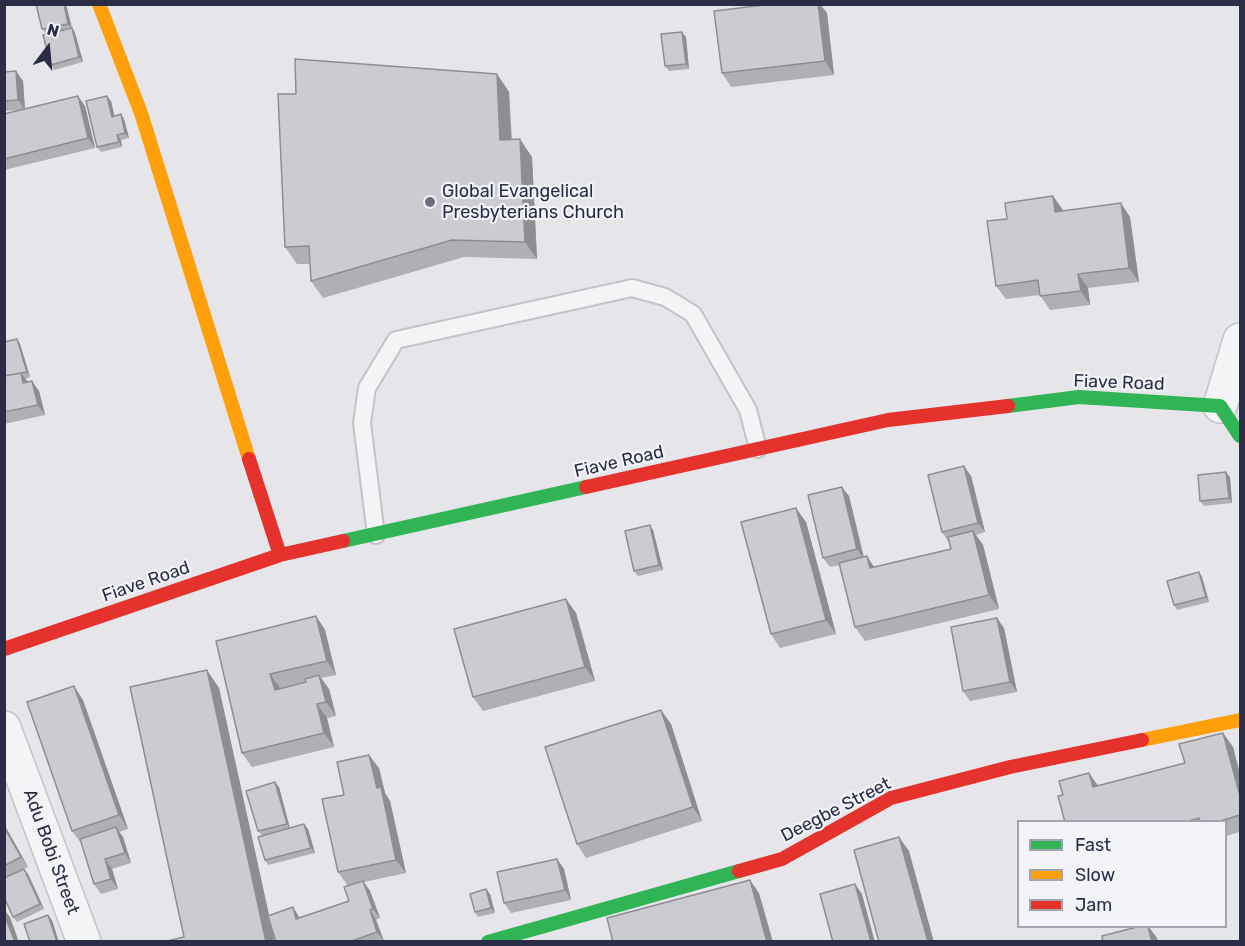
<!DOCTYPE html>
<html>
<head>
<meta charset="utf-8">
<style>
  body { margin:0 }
  #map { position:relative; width:1245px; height:946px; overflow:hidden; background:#e5e5ea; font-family:Rubik,sans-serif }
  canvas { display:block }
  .frame { position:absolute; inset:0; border:6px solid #2a2d45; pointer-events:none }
  .legend { position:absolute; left:1017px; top:820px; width:210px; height:108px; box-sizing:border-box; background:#f3f4f9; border:2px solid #a3a4b1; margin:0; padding:8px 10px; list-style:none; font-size:18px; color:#2a2d45 }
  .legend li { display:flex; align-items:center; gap:12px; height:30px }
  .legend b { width:30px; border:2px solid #a3a4b1 }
  .north { position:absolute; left:18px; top:18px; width:60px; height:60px; -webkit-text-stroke:4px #f3f4f9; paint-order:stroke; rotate:16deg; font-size:16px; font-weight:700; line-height:24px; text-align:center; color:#2a2d45 }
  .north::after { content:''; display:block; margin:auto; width:21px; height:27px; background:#2a2d45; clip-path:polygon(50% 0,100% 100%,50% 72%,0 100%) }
</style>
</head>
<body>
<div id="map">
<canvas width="1245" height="946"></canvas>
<div class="frame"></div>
<ul class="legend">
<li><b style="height:8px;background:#30b455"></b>Fast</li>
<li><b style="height:8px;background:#ff9f0a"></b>Slow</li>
<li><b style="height:8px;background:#e5322d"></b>Jam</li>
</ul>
<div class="north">N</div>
</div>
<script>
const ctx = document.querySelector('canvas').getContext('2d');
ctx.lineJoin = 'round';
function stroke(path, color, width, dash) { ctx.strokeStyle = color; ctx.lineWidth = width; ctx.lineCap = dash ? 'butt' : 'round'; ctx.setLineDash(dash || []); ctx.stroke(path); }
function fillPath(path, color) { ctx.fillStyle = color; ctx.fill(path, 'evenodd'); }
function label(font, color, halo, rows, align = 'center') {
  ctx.font = font + ' Rubik,sans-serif'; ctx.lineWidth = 4.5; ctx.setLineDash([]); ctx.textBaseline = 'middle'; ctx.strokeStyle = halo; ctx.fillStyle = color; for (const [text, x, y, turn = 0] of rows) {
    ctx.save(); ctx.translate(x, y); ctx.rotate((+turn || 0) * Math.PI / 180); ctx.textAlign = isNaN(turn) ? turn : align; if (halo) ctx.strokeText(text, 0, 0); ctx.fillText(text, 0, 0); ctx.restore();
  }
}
const lane = new Path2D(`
  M376,535l-14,-112 5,-35 29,-48 236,-52 33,9 28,17 55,96 10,39`);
const street = new Path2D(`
  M1220,406l20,-66
  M4,728l80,214`);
const fast = new Path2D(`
  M1008,406l71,-9 141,9 20,30
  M343,541l243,-54
  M488,942l251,-71`);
const slow = new Path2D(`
  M99,4l42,109 108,346
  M1142,740l98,-20`);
const jam = new Path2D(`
  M249,459l31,96
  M586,487l302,-67 120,-14
  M4,649l276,-94 63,-14
  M739,871l43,-12 109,-61 119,-31 132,-27`);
const wall = new Path2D(`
  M36,4h30l6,24 3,5 8,29 -29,8 -3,-5 -5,-31 -4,-5z
  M827,13l7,62 -103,12 -9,-14z
  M686,37l3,32 -20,2 -4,-5z
  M4,56l2,16 17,9 2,28 60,-3 10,42 -91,22v-56l17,-4 -17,1z
  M497,74l12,18 3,47 20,18 5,102 -73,-2 -141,41 -12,-17 -1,-17h-13l-12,-17 11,-153z
  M111,101l3,15 10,3 5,19 -8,2 1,7 -21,5 -4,-5z
  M1063,210v1l67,6 9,65 -51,6 2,17 -40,5 -10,-15 -34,4 -10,-13z
  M17,339l3,5 10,33 -5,2 3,3 11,9 6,24 -41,9v-82z
  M971,476l14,56 -9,3 7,10 16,64 -134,32 -10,-14 -15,-62 -10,2 -7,-9 26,-62 15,61 10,10 77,-18 -3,-8 -6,-9z
  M1230,477l2,26 -28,3 -4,-5z
  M806,522l30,112 -56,14 -9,-14z
  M653,530l10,40 -25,6 -4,-5z
  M1199,572l3,5 7,25 -32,8 -3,-5z
  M566,599l10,14 19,68 -112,30 -10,-14z
  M316,616l9,14 11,45 -15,3 8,11 7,27 -9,2 7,29 -82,20 -10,-14 -26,-112z
  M1004,628l13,64 -47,9 -7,-10z
  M219,688l50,227 31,2 49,-16 4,-16 -5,1 -10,-14 41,-104 6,25 5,8 16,72 -42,9 6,9 10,27 -4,2 8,21 -108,1 -3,-11 -89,6z
  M83,700l45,129 -9,3 4,5 8,26 -19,6 6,20 -17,5 -7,-10 -12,-40 -10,-13z
  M661,710l10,14 31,97 -116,37 -9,-14z
  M1223,733l10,14 7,27v58l-14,4v-14h-161l-2,-27 122,-32z
  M275,782l4,5 11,41 14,-4 4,5 7,24 -47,12 -3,-5 -3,-24 -4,-5z
  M4,824l24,43 -9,4 9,3 16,35 -27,13 -4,-5 -9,-20z
  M557,859l7,10 7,31 -60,13 -7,-10z
  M490,894l5,19 -17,4 -3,-5z`);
const shadedWall = new Path2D(`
  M64,4h2l6,25 -4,-5z
  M818,4h2l7,9 7,62 -9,-14z
  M72,28l3,5 8,29 -4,-5z
  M682,32l4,5 3,32 -3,-5z
  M4,56l4,26 -4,-5z
  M16,71l7,10 2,29 -7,-10z
  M497,74l12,18 3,65 -12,-17z
  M78,96l7,10 10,42 -7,-10z
  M107,96l4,5 5,21 -4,-5z
  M121,114l3,5 5,19 -4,-5z
  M117,135l4,5 1,7 -3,-5z
  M520,139l12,18 5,102 -12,-17z
  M1053,196l10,14 2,16 -10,-14z
  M1121,203l9,14 9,65 -10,-14z
  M1078,274l10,14 2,17 -9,-14z
  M17,339l3,5 10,33 -3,-5z
  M21,373l7,9 -5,1z
  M32,381l7,10 6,24 -7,-10z
  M964,466l7,10 14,56 -7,-9z
  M1226,472l4,5 2,26 -3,-5z
  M842,487l7,9 15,63 -7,-10z
  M796,508l10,14 30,112 -10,-14z
  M650,525l3,5 10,40 -4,-5z
  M973,531l10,14 16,64 -10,-14z
  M867,556l9,14 -6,-2z
  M1199,572l3,5 7,25 -3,-5z
  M566,599l10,14 19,68 -10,-14z
  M316,616l9,14 11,45 -9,-14z
  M997,618l7,10 13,64 -7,-10z
  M207,670l12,18 56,254h-9z
  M270,674l10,14 4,16 -9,-14z
  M319,675l10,14 7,27 -10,-14z
  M74,686l9,14 45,129 -9,-14z
  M317,704l10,14 7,29 -10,-14z
  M661,710l10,14 31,97 -9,-14z
  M1223,733l10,14 7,27v22z
  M369,755l10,13 6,25 5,8 16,72 -10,-13 -19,-72z
  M1089,773l10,14h-6z
  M275,782l4,5 11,42 -3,-5z
  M4,824l24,43 -7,-10 -17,-30z
  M304,824l4,5 7,24 -4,-5z
  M116,827l7,10 8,26 -6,-10z
  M899,837l10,14 25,91h-6z
  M105,859l7,10 6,20 -7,-10z
  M557,859l7,10 7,31 -6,-10z
  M24,869l4,5 16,35 -4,-5z
  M750,880l9,13 14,49h-6z
  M363,881l7,10 10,27 -7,-9z
  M855,884l7,10 13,48h-4z
  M486,889l4,5 5,19 -4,-5z
  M293,907l6,10 4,11 -7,-9z
  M4,909l6,8 9,25h-4l-11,-28z
  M370,910l6,10 8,21 -7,-9z
  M48,915l4,5 7,22h-2z
  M1148,927h1l8,11 1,4h-6z`);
const building = new Path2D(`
  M36,4h28l4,20 -26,5z
  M773,4h45l7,57 -103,12 -8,-62z
  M72,28l7,29 -28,8 -8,-30z
  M682,32l4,32 -21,2 -4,-32z
  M295,59l202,15 3,66 20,-1 5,103 -73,-2 -141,41 -2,-35 -24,1 -7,-153h18z
  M16,71l2,29 -14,1v-29z
  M78,96l10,42 -84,21v-45z
  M107,96l5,21 9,-3 4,19 -8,2 2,7 -22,5 -11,-46z
  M1053,196l2,16 66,-9 8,65 -51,6 3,17 -41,5 -2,-16 -42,6 -9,-65 20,-2 -2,-16z
  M17,339l10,33 -23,4v-34z
  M21,373l2,10 9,-2 6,24 -34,7v-36z
  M964,466l14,57 -36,9 -14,-57z
  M1226,472l3,26 -29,3 -2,-26z
  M842,487l15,62 -34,9 -15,-63z
  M796,508l30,112 -55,14 -30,-112z
  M650,525l9,40 -25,6 -9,-40z
  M973,531l16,64 -134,32 -16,-64 28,-7 3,12 81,-19 -3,-12z
  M1199,572l7,25 -32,8 -7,-24z
  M566,599l19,68 -112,30 -19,-68z
  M316,616l11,45 -57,13 5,16 31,-8 -1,-3 14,-4 7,27 -9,2 7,29 -82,20 -26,-112z
  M997,618l13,64 -47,9 -12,-64z
  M207,670l59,272h-103l21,-5 -54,-250z
  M74,686l45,129 -47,16 -45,-129z
  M661,710l32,97 -116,37 -32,-97z
  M1223,733l17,63v19l-23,7h-17l-1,-4 -14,4h-120l-7,-26 5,-1 -4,-14 30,-8 4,14 92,-24 -6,-19z
  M369,755l8,33 4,-1 15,73 -58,12 -16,-73 22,-4 -7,-33z
  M275,782l12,42 -29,7 -12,-40z
  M304,824l7,24 -46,12 -7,-23z
  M4,827l17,30 -17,9z
  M116,827l9,26 -20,6 6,20 -17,5 -14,-45z
  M899,837l29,105h-49l-25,-92z
  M557,859l8,31 -61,13 -7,-31z
  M24,869l16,35 -27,13 -9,-20v-19z
  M750,880l17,62h-154l-6,-24z
  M363,881l10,28 -3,1 7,22 -28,10h-73l-8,-26 25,-9 3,12 53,-18 -5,-14z
  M855,884l16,58h-38l-13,-48z
  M486,889l5,19 -16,4 -5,-18z
  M4,914l11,28h-11z
  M48,915l9,27h-27l-6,-18z
  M1137,927h11l4,15h-49l-1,-6z`);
const markers = [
  [430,202,6,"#6b6d7f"]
];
const poiNames = [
  ["Global Evangelical",442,192],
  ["Presbyterians Church",442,213]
];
const streetNames = [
  ["Fiave Road",1119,383,2],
  ["Fiave Road",619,462,-13],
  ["Fiave Road",146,582,-19],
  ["Deegbe Street",836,810,-27],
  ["Adu Bobi Street",51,852,70]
];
stroke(lane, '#c3c3c8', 20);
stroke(street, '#c3c3c8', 36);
stroke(lane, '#f4f4f6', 16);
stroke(street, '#f4f4f6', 33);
stroke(fast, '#30b455', 14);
stroke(slow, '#ff9f0a', 14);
stroke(jam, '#e5322d', 14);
fillPath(wall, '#afafb4');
fillPath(shadedWall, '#8e8e92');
fillPath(building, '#cbcbd1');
stroke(building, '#8e8e92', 1.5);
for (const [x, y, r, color] of markers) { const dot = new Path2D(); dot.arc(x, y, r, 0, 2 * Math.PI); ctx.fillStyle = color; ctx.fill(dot); stroke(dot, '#f3f4f9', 2); }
label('18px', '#2a2d45', '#f3f4f9', poiNames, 'left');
label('18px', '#2a2d45', '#f3f4f9', streetNames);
</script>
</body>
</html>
